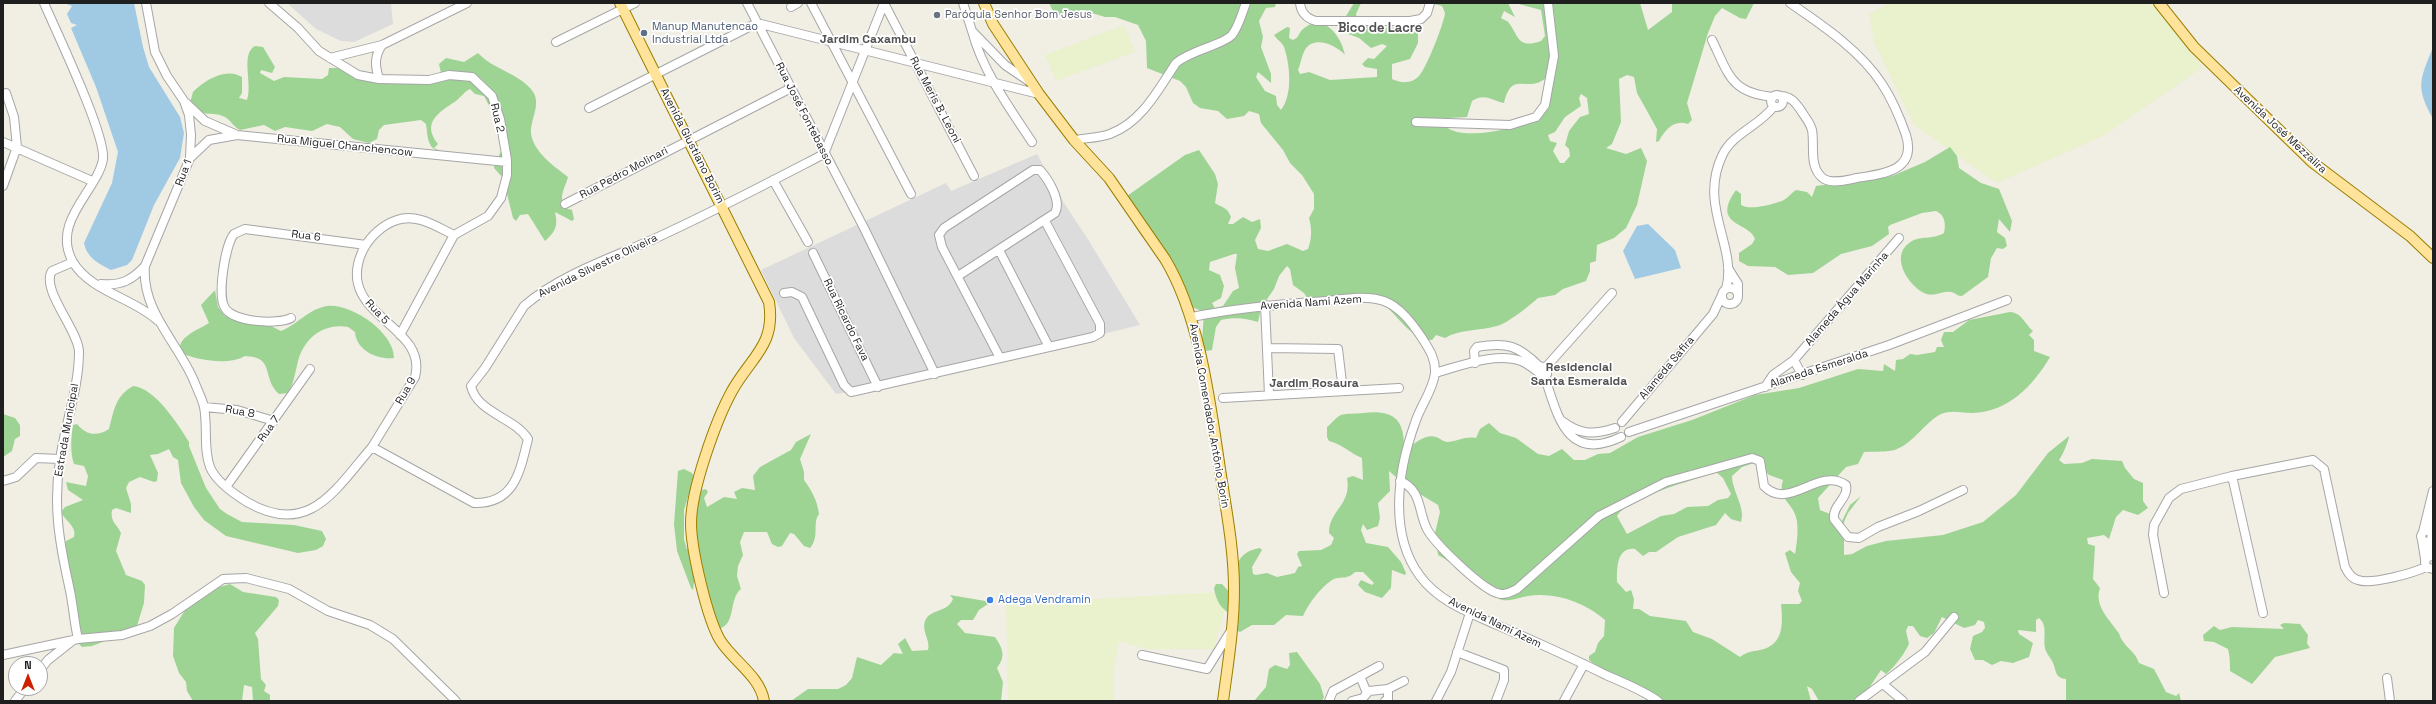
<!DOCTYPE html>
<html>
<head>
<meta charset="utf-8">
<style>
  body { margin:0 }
  #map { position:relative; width:2436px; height:704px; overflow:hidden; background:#f1eee4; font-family:"Space Grotesk",sans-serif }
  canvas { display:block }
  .frame { position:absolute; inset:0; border:4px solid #1f1f1f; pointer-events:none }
  .north { position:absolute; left:8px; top:656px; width:40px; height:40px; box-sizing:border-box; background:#fff; border:1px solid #a5a5a5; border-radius:50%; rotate:0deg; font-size:11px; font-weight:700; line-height:16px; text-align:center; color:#1f1f1f }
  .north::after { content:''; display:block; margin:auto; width:14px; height:18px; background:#cd2000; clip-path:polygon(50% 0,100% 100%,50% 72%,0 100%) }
</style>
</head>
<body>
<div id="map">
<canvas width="2436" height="704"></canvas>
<div class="frame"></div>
<div class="north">N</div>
</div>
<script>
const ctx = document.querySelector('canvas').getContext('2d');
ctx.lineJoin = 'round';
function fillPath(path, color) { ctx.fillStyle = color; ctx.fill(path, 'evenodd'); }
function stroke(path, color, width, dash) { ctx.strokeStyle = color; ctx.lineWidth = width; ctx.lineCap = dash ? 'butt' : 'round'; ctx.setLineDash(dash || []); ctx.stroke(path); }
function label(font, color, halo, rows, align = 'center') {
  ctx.font = font + ' "Space Grotesk",sans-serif'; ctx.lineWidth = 3.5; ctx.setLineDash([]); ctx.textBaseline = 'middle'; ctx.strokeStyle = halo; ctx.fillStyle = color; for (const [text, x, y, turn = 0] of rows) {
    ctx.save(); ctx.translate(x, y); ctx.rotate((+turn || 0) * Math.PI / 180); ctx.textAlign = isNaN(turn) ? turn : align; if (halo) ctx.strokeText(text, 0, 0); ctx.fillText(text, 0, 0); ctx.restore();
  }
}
const residential = new Path2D(`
  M287,3h104l2,21 -39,18 -13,-1 -25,-12z
  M1037,154l27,49 25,38 51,84 -252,61 -52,8 -42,-56 -33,-68 185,-87 5,8z`);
const farmland = new Path2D(`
  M1889,3h267l47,64 -98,68 -108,48 -83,-58 -40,-83 -5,-28z
  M1124,25l11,27 -79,29 -11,-26z
  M1220,592l4,20 -10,37h-69l-26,-8 -5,27v33h-106l-2,-97z`);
const forest = new Path2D(`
  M1049,3h227l-1,4 -9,1 -7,13 4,16 -2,10 10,27v9l-13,-11 -2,5 9,14 11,5 1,9 4,5c12,-15 9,-46 3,-63 -2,-5 -7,-7 -10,-12l13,-8 3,1 -1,10 4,2c6,-3 5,-5 8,-9 21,-21 40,4 44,24 -8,-9 -27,-18 -37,-9 -6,5 -7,18 -10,24l2,4 9,-2 21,8 47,-3v-8l-12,-2 -3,-3 6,-6 6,1 13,-13 -5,-2 -11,4 -12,-10 -16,-6 -3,-6 14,-23h7l-5,11 2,10 16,4 38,-1 6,7v9l-8,16 -18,5v15c8,4 19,5 26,-2 8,-7 25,-52 27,-63 0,-2 -2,-6 -3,-8l-12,-3h78l7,14 -11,-6 -3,7c3,2 6,2 8,5 10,14 9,26 32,18l4,-5 -4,-26 -26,-7h125l8,27 24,-18v-9h82l-8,16 -6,-1 -18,-10 -7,8 -7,17 -21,70 5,17 -4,4c-14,-5 -23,6 -29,17l-3,1 1,-13 -20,-36 -3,-16 -7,-2 -8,4 2,43 -9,22 -6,4 20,6 15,-6 6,13 -10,44 -11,23 -12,10 -17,7 -1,16 -6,2v8l-4,10 -23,8 -8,6 -17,3c-8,7 -31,26 -41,28 -17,5 -37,3 -52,12l-9,-3 -4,5c-25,0 -37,-33 -59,-43 -6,-3 -23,-2 -31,-1 -9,1 -19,9 -28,12l-10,-15 -11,-8 -3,-16 -3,-3 -8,10 -5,13 -13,19 -3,14c-12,-4 -25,-5 -37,-2l-5,7 -4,23 -7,1 -3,-9 2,-30 -12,-5 -15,-30v-9c-21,-13 -54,-46 -50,-72l58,-41 14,-5 16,24 3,10 -3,19c8,5 12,4 16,14l-3,7h5l10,-7 9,5 8,-3 1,9 -6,12 3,9 10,2 19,-7 16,7 5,-2c4,-11 4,-20 1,-31l5,-9v-15l-12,-19 -12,-12 -7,-13 -22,-27 -2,-9 -10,-3 -5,5 -17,3 -9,-8 -18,-3 -7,-5 -7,-16 -6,-6 -33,-13 -1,-27 -8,-16 -23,-8h-10l-23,-7 -20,6 -7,-1zM1546,78l-3,36c-17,14 -69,24 -89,17 -4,-1 -8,-4 -11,-7l6,-6 18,-1 5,-16c13,-8 18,-1 32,2 8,-34 23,-9 42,-25zM1581,94l6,4 2,16 -9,3 -11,14 -4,14 4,4 1,7 -6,7h-4l-7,-12 4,-8 -7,-2 -2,-6 7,-3 10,-15 16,-11 -2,-8zM1234,254h3l-2,14 4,20 -6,3 -10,15 -8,2 -3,-5 9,-5 3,-12 -4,-11 -11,-5 1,-8z
  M255,46l8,1 12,20 -3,6 -11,-3 -1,3 14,8 10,-4 38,2 6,-4 1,-7h14l39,12 56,-3 3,-4 -2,-9 7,-6 18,4 14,-9c15,16 39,20 53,36 12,14 -1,30 0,44 2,19 24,34 37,44 -3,12 -10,19 -3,31l7,2 2,9 -2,2 -17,-9c3,14 1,19 -10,29l-17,-27 -8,1 -4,6 -3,-3 -10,-40 -9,-10c1,-9 8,-15 9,-23 1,-10 -14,-40 -19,-49l-9,-2 -5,-5c-6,3 -9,8 -14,12 -17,11 -35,22 -18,43l-4,4 9,4c-16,-2 -15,-14 -17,-28l-5,-4 -37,5 -5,5 -2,9 -8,4 -16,-4 -13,-12 -13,-3 -15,7 -27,-4 -10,4 -11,-6 -24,5c-6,-3 -9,-9 -15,-13 -14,-7 -20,3 -35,-14l3,-11c11,-11 32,-25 49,-15v16l-3,5 8,2c6,-16 -7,-46 8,-54z
  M1950,147l7,9 2,12 22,15 18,6 13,32 -2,11 -11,-13 -2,13 8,6 2,8 -4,3 -6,-1 -6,10 -3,19 -26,19c-6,0 -7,-4 -11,-4 -9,-2 -17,6 -27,1 -16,-8 -34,-36 -15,-50 10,-8 24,-3 35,-10 2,-9 1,-18 -8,-22l-14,2 -32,12 -2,2 1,7 -17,12 -31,8 -28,19 -25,2 -13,-8 -27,-1 -9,-5v-8l13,-9 3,-5c-5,-17 -45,-13 -19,-49l5,4v11c9,6 34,-1 43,-5 5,-3 7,-7 12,-10l11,2 5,5 4,-11 76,-10 33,-14z
  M215,290l3,17 7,9 44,9 12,6c16,-6 27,-22 46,-25 24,-3 67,26 67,52 -17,2 -38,-8 -39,-26l-7,-5c-24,-4 -43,10 -50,34 -3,12 -4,22 -10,32l-9,1c-18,-16 -3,-37 -34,-38 -17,10 -47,4 -65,-3 -4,-16 18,-23 29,-30l-8,-18z
  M2010,312c12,1 14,11 23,19l-4,4 5,5v11l16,6c-17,29 -42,55 -78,56 -10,0 -23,-4 -33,2 -15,9 -25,27 -42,34 -10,4 -23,2 -33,3l-6,12 -12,3 -28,31 2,12 10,4 10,11 10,-20 11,-9 -13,17 -4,9v33l8,-1 15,-8 19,-5 57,-6 40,-13 33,-27 32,-42 21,-17c0,4 -7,21 -10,24l5,4 18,-1 10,-4 30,2 3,7 9,11 9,4v18l5,7 -10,7 -15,-5 -7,7 -7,22 -5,-4 -17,3 1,6 7,2 -2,33 7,9c-6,17 8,30 18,44 2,2 2,6 4,8 6,10 12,10 17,23l15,6 12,23 10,4 3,-3 2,8h-115v-22c-12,-1 -9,-9 -14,-18 -2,-4 -6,-8 -7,-13 -2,-10 3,-23 -6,-30l-3,2v12l-18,-2 1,4 14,9 -4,14 -16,6 -12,-2 -9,4 -9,-5h-8l-5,-11 3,-13 9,-4 3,-4 -1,-6 -6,-2 -3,5 -11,3 -22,-11 -8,16 -7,5 -7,-2 -7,-10h-5l-2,5 3,13c-6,12 -14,22 -23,30l-5,-4 -14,21 -12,10h-36l-7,-12 -5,-3 4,15h-162l-23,-13 -37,-28v-4l6,-4 3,-9 6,-7 1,-16c-21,-18 -50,-28 -77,-24 -8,1 -21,7 -29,3 -25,-10 -39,-33 -61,-44l-3,-22 5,-21 -2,-7 -33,-20 -16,-14 1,20 -12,12 2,15 -2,8 -11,4 -4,-6 -2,6 5,13 22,4 13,15 5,11 -1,2 -13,-5 -1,18 -9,10 -17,-6 -7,-7 3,-5 11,5 2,-2 -11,-11h-8c-9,9 -14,3 -23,8 -12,8 -23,23 -29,36l-17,-1 -12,10h-22l-12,7 -4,-2 -4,-15c-11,-6 -16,-14 -18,-27l2,-4h6l9,10c4,-22 3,-42 29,-46l2,2 -10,17 1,7 3,1 11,-2 10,4 18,-4 3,-6 4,-1 -5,-12 2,-3 22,-1 10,-5 3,-7 -5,-5c0,-23 23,-28 18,-55l6,-2 10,4 -1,-22c-12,-5 -20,-14 -33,-17l-2,-4v-10c4,-3 9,-10 14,-12 6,-2 15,-1 22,-2 27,-3 41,3 41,33l5,1c8,-5 17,-13 27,-10 4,1 7,5 12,5 10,-1 17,-6 28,-4l4,-9 9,-6 11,10 16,5 22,16 11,2 13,-7 12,11h11l13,-6 12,-1 28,-16 54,-17 63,-25 44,-7 59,-19 25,2 1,-7 11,7 1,-11 7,-1 7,-5 7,1 18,-3 2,-5h7l-3,-7 3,-8h9l16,-12zM1757,462l12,13 14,5c-6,19 9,22 13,37 3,10 1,26 -1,37l-5,-4 -5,3 6,19 9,11 -2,8 4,10 -3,3h-18c2,20 3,41 -21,46 -9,2 -12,1 -20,7l-28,-18 -19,-7 -7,-11 -36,-5 -11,-7h-6l1,-10 -3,-9 -5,2 -9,-10c0,-13 -1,-35 18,-33l8,7 6,-4h7l22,-15 38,-12 9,-12 6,6 10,3c5,-14 -9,-31 -9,-46l10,-9zM1716,472l7,6 8,16 -3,4 -10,2 -10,6 -21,1 -13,7 -13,2 -34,18 -10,-18c11,-20 76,-35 99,-44z
  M133,386c22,2 45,38 56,56v4l17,42 14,21 7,5 15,8 52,3 28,6 4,8 -3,7 -7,4 -18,3 -72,-17 -22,-16 -10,-13 -13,-24 -3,-23 -5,-3 -4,-8 -11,5 -8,1 8,18 -1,8 -3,1 -14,-5 -11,5 -3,6 5,16v9l-15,-5 -4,2c-2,12 5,14 9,23l-5,18 10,24 16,6 3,4 -1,18 -8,26 -44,17 -10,1 -5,-5 -13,-95 2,-6 8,-4c3,-11 -9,-16 -13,-25l4,-5 18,-7 -15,-10 -2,-8 20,4 2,-10 -4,-10 -10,-2c-4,-12 -3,-26 -1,-39l4,-1c9,11 19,13 32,5 5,-18 6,-33 24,-43z
  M3,414l12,4 5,7v11l-5,3 -3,12 -9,6z
  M811,434l-11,25 4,13v8c8,11 13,20 15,34 -7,9 1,23 -9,34l-6,-2 -10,-12 -4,-1 -8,13 -4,1 -6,-3 -5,-12h-23l-4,10 3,13 -5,11 -1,10 4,13c-13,10 -4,36 -23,40l-23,-54 -2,15 -2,-2 -14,-37 -3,-27 4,-53 6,-2 8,4 2,4 -10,33v29l3,11 3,-8v-22l12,-30 4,-1 2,3 -4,6 3,9 17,-10 13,2 -3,-7 8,-4 13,2 -2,-14 7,-9 31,-17 5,-8z
  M230,584l13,8 33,5 3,3 -1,6 -23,27 3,6 3,40 5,6 -2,6 6,4v6h-17l-1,-14 -8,-2 -2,16h-49l-6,-10 -1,-9 -7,-9 -6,-17 1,-28 11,-18 27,-21z
  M950,595l41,7 -12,8 -6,10h-12l-4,4 8,9 30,4c8,12 11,19 2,31l6,14 -2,19h-210l17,-12h30l8,-4 6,-7 5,-21 24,8 13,-12 9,1 -5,-10 7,-6 7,13 16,-1c3,-10 -8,-20 -2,-31 6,-10 22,-7 27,-20z
  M2284,623l16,1 8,11 -1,8 3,5 -35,9 -23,27 -22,-13c0,-7 0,-14 -2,-22l-14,-7 -10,-1 -1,-6 11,-9 6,4 12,-3 52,2 -4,-4z
  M1297,652l23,32 4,13 -2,4h-68l12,-14 3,-18 6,-4 12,4 3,-4 -1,-12z`);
const water = new Path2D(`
  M64,3h70l9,44 6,20 31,50 4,16 -4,25 -26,47 -22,55 -5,5 -16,5c-13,-7 -24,-12 -27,-27l28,-60 6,-31 -22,-65 -25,-59 6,-3 -6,-2 -4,-9 5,-8z
  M2433,47v72c-18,-33 -13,-39 0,-72z
  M1648,224l27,26 6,18 -46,11 -12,-28 14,-25z`);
const minor = new Path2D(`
  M44,3c12,28 62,132 59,156 -5,31 -53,63 -30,103 17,29 60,36 84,58
  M269,3l29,25 21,23 39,24 21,4 50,1 20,-5 23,2 20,19 8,23 7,41v15l-6,23 -13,18 -34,19 -54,100
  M747,3l117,225 71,146
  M811,3l100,191
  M884,3l90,173
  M963,3l9,28 33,34 25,17
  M1300,3c1,10 6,15 16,18h94l11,-2 6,-6 3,-10
  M791,7l7,-4
  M972,31c11,41 37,76 60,111
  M1712,40c17,35 19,53 61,57
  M556,42l79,-39
  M330,58l52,-13 85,-42
  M379,79c-4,-13 -5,-22 3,-34
  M1771 101a6 6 0 1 1 12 0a6 6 0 1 1-12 0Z
  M1781,96c10,1 13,5 19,13 4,7 10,13 12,21 3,15 -4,38 12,49 9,5 23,1 33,-1 26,-4 60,-7 49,-43 -6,-17 -14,-36 -24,-51 -21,-33 -60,-59 -92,-81
  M186,103l19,18 30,13
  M589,108l168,-85 282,71
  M1416,122l94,3 26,-8 9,-12 9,-49 -6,-53
  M1074,140c11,-2 25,-2 36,-6 32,-12 48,-44 66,-71 15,-13 45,-17 56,-28 7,-9 10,-22 14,-32
  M3,142l89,39
  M190,158l19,-18 28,-5 270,27
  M773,180l35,62
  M3,186l14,-39 -3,-30 -8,-24
  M565,204l226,-116
  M999,250l50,97
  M813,253l65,134
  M73,262l-21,9c-12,18 27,60 27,81 0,36 -14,72 -19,108 -7,45 -1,81 9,126 4,17 5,36 9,53
  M145,266c-4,44 33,77 49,115 3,8 8,17 10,26 4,20 -1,41 6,60 6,15 24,27 37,35 62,36 88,-12 125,-55l102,56c41,1 46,-32 54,-64 -14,-22 -51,-26 -57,-53l14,-18 39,-62c35,-31 90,-49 132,-68 57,-26 112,-55 168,-84l60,-151
  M1728,268l10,16v11
  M958,276l97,-63c7,-12 -7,-34 -15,-43h-7l-89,58 -5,7 3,12 58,111
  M101,284c20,2 31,-4 44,-18l45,-108 1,-23 -2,-20 -5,-14 -17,-25 -12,-24 -9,-49
  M1722 296a8 8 0 1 1 16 0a8 8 0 1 1-16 0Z
  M1726,289c12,-42 -28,-82 -4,-133 10,-23 38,-30 52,-50
  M784,293l8,-1 10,5 42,88 7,7 242,-55 7,-4v-9l-55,-103
  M1265,305l4,90
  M1192,317c44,-9 89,-13 134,-16 18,-2 40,-6 58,0 16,6 28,22 38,37 7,11 14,21 13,35 -2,18 -15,33 -20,50 -17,47 -27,110 5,153 18,25 50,37 77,49 37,16 73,32 109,50 18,8 36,15 52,26
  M291,318c-13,7 -58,4 -66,-10 -8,-12 0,-63 9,-74l11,-5 121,16
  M1268,348l70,1 5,42
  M1794,360l8,15
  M1475,363l-1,-12 3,-4c30,-5 41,-2 63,20
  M1546,367l66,-74
  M1435,373c25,-7 60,-21 86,-12 8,3 14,9 21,14l5,-1v-6l-7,-2 -1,6
  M1544,375c14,41 22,88 77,62
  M1765,387l8,-12 21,-15 105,-122
  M1223,398l176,-10
  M204,407l33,3 37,11
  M1562,421c18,14 32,14 53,7
  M1622,422l91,-108 9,-19
  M1629,432l260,-87 118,-45
  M372,447l43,-70c14,-53 -81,-61 -53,-125 7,-15 20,-27 35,-32 20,-7 40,7 57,15
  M2232,476l31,137
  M3,481l13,-4 20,-19 24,1
  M1400,481c22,9 18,30 27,48 8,15 54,59 70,64 7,3 13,-1 20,-4l82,-73 67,-34 86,-24 8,3 4,25c25,26 54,-20 82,-1 3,14 -14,20 -12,34l14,18 11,1 19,-11 41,-16 44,-21
  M226,487l84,-118
  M2423,532l10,-41
  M2432,534l1,-18
  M2422,540l3,19
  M2431,541l-5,1 -4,-2 -1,-4 2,-4 4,-2 5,4 -2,10 2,12
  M2433,556l-6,1 -2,5 1,5 7,2
  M2164,593l-11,-58 1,-10 15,-27 12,-9 51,-13 81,-16 11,9 21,98c3,6 6,11 13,13 13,5 55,-7 68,-13
  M1457,652l47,18v10l-8,21
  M3,655l75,-16 44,-4 28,-9 22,-12 51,-35 23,-1 43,11 39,22 42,14 23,14 63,62
  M1142,655l65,14 25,-40
  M40,670l8,-10 24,-19
  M1360,676l7,17
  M2387,678l3,23
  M1883,684l20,17
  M15,701l10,-13
  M1329,701l4,-10 46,-25
  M1352,701l11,-3 6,-7 19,-2 16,-8
  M1385,701l3,-2v-10
  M1436,701l15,-29 19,-59
  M1564,701l20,-37
  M1859,701l66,-49 29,-35`);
const major = new Path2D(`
  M620,3l149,299c7,43 -18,55 -37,89 -16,29 -41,99 -41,132 0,26 16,95 29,117 13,21 40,36 44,61
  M984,3l9,21 46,70 35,46 35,38 56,81c35,58 45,143 55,210 6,40 14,80 14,120 0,38 -6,75 -11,112
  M2159,3l35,44 118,115 98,74 23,22`);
const markers = [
  [937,15,4,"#6b7280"],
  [644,33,4,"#5c6f8a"],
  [990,600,4,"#3f7fe0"]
];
const worshipNames = [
  ["Paróquia Senhor Bom Jesus",945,15]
];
const serviceNames = [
  ["Manup Manutencao",652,27],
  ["Industrial Ltda",652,40]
];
const streetNames = [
  ["Rua Meris B. Leoni",935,100,62],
  ["Rua José Fontebasso",804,114,63],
  ["Rua 2",497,118,77],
  ["Avenida José Mezzalira",2280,130,43],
  ["Rua Miguel Chanchencow",345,146,6],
  ["Avenida Giustiano Borim",692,146,63],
  ["Rua 1",184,173,-69],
  ["Rua Pedro Molinari",624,173,-28],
  ["Rua 6",306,236,7],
  ["Avenida Silvestre Oliveira",598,266,-26],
  ["Alameda Água Marinha",1847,299,-49],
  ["Avenida Nami Azem",1311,303,-4],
  ["Rua 5",377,312,47],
  ["Rua Ricardo Fava",846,320,64],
  ["Alameda Safira",1667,368,-50],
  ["Alameda Esmeralda",1819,369,-18],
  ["Rua 9",406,391,-60],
  ["Rua 8",240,412,10],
  ["Avenida Comendador Antônio Borin",1209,416,80],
  ["Rua 7",269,429,-54],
  ["Estrada Municipal",67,430,-80],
  ["Avenida Nami Azem",1495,623,26]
];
const shopNames = [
  ["Adega Vendramin",998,600]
];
const neighbourhoodNames = [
  ["Jardim Caxambu",868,40],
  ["Residencial",1579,368],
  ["Santa Esmeralda",1579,382],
  ["Jardim Rosaura",1314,384]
];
const quarterNames = [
  ["Bico de Lacre",1380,28]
];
fillPath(residential, '#dddcdc');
fillPath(farmland, '#e9f1cd');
fillPath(forest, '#9dd494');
fillPath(water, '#a0c9e3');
stroke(minor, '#a6a6a6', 10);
stroke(major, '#997f00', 12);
stroke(minor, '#fff', 8);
stroke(major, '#ffe39a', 10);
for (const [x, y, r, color] of markers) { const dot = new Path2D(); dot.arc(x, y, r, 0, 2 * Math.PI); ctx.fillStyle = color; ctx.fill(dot); stroke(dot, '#fff', 1.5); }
label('11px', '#5b616d', '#fff', worshipNames, 'left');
label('11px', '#4e5e75', '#fff', serviceNames, 'left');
label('11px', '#1f1f1f', '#fff', streetNames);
label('11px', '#366cbe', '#fff', shopNames, 'left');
label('bold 12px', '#525252', '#fff', neighbourhoodNames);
label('bold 13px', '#525252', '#fff', quarterNames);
</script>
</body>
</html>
